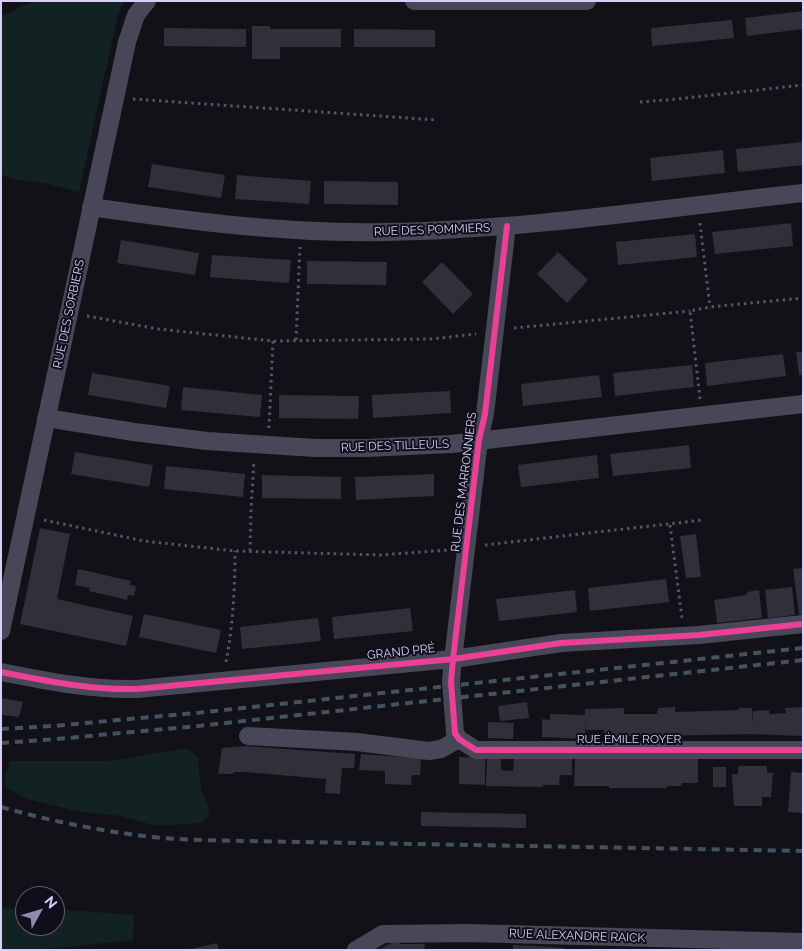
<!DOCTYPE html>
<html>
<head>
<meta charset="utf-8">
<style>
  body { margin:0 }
  #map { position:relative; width:804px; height:951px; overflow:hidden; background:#121118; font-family:Raleway,sans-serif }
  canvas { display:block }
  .frame { position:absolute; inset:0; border:2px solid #d7cff8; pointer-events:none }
  .north { position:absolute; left:15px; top:886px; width:50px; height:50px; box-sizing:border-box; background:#110e1b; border:1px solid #605b73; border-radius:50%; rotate:51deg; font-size:14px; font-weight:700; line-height:20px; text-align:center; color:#d7cff8 }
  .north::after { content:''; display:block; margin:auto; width:18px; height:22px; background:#928caa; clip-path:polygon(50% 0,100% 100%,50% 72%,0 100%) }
</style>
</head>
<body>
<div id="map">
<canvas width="804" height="951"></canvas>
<div class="frame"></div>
<div class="north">N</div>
</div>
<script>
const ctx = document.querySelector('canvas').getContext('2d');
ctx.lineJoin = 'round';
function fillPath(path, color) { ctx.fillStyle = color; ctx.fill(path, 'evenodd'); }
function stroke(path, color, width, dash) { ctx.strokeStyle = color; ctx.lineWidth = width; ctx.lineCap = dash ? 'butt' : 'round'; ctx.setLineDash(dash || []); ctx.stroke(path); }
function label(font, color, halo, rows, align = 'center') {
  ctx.font = font + ' Raleway,sans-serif'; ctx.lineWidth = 4; ctx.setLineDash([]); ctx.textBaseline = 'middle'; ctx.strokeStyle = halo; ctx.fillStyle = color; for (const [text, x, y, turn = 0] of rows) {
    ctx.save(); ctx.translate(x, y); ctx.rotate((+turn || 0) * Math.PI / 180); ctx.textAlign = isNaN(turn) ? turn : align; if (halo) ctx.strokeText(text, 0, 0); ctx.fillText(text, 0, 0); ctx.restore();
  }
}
const green = new Path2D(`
  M35,1h90l-7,13 -39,178 -34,-9 -33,-4 -11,-5v-158z
  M186,748l12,9 3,32 9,22 -4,8 -7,4 -43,3 -35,-10 -45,-5 -49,-12 -20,-11 -3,-9 6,-18h99z
  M1,908l24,1v17h30v-17l79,6 -1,25 -97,10h-35z`);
const building = new Path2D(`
  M803,11v18l-56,7 -2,-18z
  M732,20l2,18 -82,8 -1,-18z
  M252,26h18v3h71v18h-61v12h-28z
  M164,28l82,1v18l-82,-1z
  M354,29l81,1v17h-81z
  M803,142v23l-65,7 -2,-23z
  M723,150l2,23 -73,8 -2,-23z
  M152,164l73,11 -4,23 -73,-11z
  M237,175l74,6 -2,23 -74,-5z
  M324,181l74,1v23l-74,-1z
  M791,223l2,23 -78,8 -3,-22z
  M695,234l2,23 -79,8 -2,-23z
  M121,240l78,13 -4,22 -78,-12z
  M558,252l30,28 -21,23 -30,-29z
  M212,255l79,5 -2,23 -79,-6z
  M307,261l80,1 -1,23 -79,-1z
  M442,262l31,32 -20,20 -31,-32z
  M796,352h7v22l-4,1z
  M783,354l3,22 -79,10 -2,-23z
  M692,365l2,22 -79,9 -2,-23z
  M92,373l78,13 -4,22 -78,-13z
  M599,375l3,22 -79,9 -2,-22z
  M183,387l79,8 -2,22 -79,-7z
  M450,391l1,22 -78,5 -1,-23z
  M279,395l80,1 -1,23 -79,-1z
  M689,445l2,23 -78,8 -3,-22z
  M75,452l78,13 -4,22 -78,-13z
  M597,455l2,23 -78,9 -3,-22z
  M166,466l79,8 -2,23 -79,-8z
  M434,474v22l-78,4 -1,-23z
  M262,475l79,2v22l-79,-1z
  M40,528l30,6 -13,65 76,17 -7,30 -106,-22z
  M696,534l5,43 -15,1 -6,-42z
  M803,568v47h-4l-6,-46z
  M78,569l53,12 -1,4 6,1 -2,10 -6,-1 -1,5 -38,-9 1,-3 -15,-3z
  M666,579l3,23 -79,9 -2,-23z
  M792,587l3,28 -27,3 -3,-28z
  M575,590l2,22 -78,9 -3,-22z
  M759,590l3,28 -45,5 -3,-23 33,-5v-3z
  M410,608l3,23 -79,8 -2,-22z
  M144,614l77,16 -5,23 -77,-16z
  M318,618l3,23 -79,8 -2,-22z
  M1,698l22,4 -4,15 -18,-2z
  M527,702l2,16 -29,3 -2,-15z
  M675,707v5l64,-2v-2h13v16l1,-13 16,-1v4l17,-1 -1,-5 18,-1v29l-51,-2 -148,3v-7h-18v-12l-1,21 -43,-2v-18l8,1v-6l35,1v-6l39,-1v6h33l1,-6z
  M488,722l26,1 -1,16 -25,-1z
  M246,746l109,8 -1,14h-12l-2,26 -15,-1 1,-14 -81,-7h-11l-1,2h-15l4,-26z
  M361,754l60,4 -1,17h-8l-1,10 -26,-1v-13l-26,-1z
  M459,757l26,1v27l-26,-1z
  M487,757h14v13l12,1 1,-13h58v17h-12l-1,10h-16v2l-57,-1z
  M575,758h123v25h-16l-1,3h-14v2h-58v-2h-35z
  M738,766h29v7h6l-2,24h-9v9h-28l-2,-32h6z
  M713,767h13v20h-13z
  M791,772l12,1v40l-15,-1z
  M421,812l105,2v14l-105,-2z
  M400,942v2h25l-1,6h-46l13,-7z
  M217,943l2,7h-28v-1z
  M513,945l39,2 12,1v2h-51z`);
const path = new Path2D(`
  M133,99l304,21
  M640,102l37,-3 126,-14
  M700,223l10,84
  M87,316l71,13 115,12 158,-2 45,-5
  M514,328l176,-17
  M296,340l4,-93
  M700,399l-10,-88 20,-4 93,-9
  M269,428l4,-87
  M44,520l100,21 91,10 145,4 69,-5
  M670,525l12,93
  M485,545l217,-25
  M250,551l1,-40 3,-51
  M226,662c7,-36 9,-74 9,-111`);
const minor = new Path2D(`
  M414,1h173
  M91,207c98,14 195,27 294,25 140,-2 279,-24 418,-39
  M507,226l-22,188 -6,26 -26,219 -2,23 4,51 4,6 17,11h327
  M46,418l88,14 73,9 108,7h52l84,-4 352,-40
  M1,631l126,-589 9,-27 11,-14
  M1,672c45,9 89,18 136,17l316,-30 108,-16 138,-8 104,-11
  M248,736l109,6 72,9 12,-2 18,-10
  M356,950l27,-16 86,-1 334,9`);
const rail = new Path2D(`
  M1,729l52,-3 143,-13 607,-65
  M1,743l55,-4 142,-13 605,-66
  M1,807c42,12 85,21 128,27 37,6 76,6 114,7l560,10`);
const cycleway = new Path2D(`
  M507,226l-22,188 -6,26 -26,219 -2,23 4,51 4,6 17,11h327
  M1,672c45,9 89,18 136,17l316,-30 108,-16 138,-8 104,-11`);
const streetNames = [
  ["RUE DES POMMIERS",432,230,-2],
  ["RUE DES SORBIERS",69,314,-78],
  ["RUE DES TILLEULS",395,446,-2],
  ["RUE DES MARRONNIERS",464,482,-83],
  ["GRAND PRÉ",401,652,-6],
  ["RUE ÉMILE ROYER",629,739],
  ["RUE ALEXANDRE RAICK",577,936,2]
];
fillPath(green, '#122122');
fillPath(building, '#312f3a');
stroke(path, '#4e5862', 3, [2.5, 4]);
stroke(minor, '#484758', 18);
stroke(rail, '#43525f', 4, [8, 6]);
stroke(cycleway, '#ea4096', 6);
label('12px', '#d7cff8', '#110e1b', streetNames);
</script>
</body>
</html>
